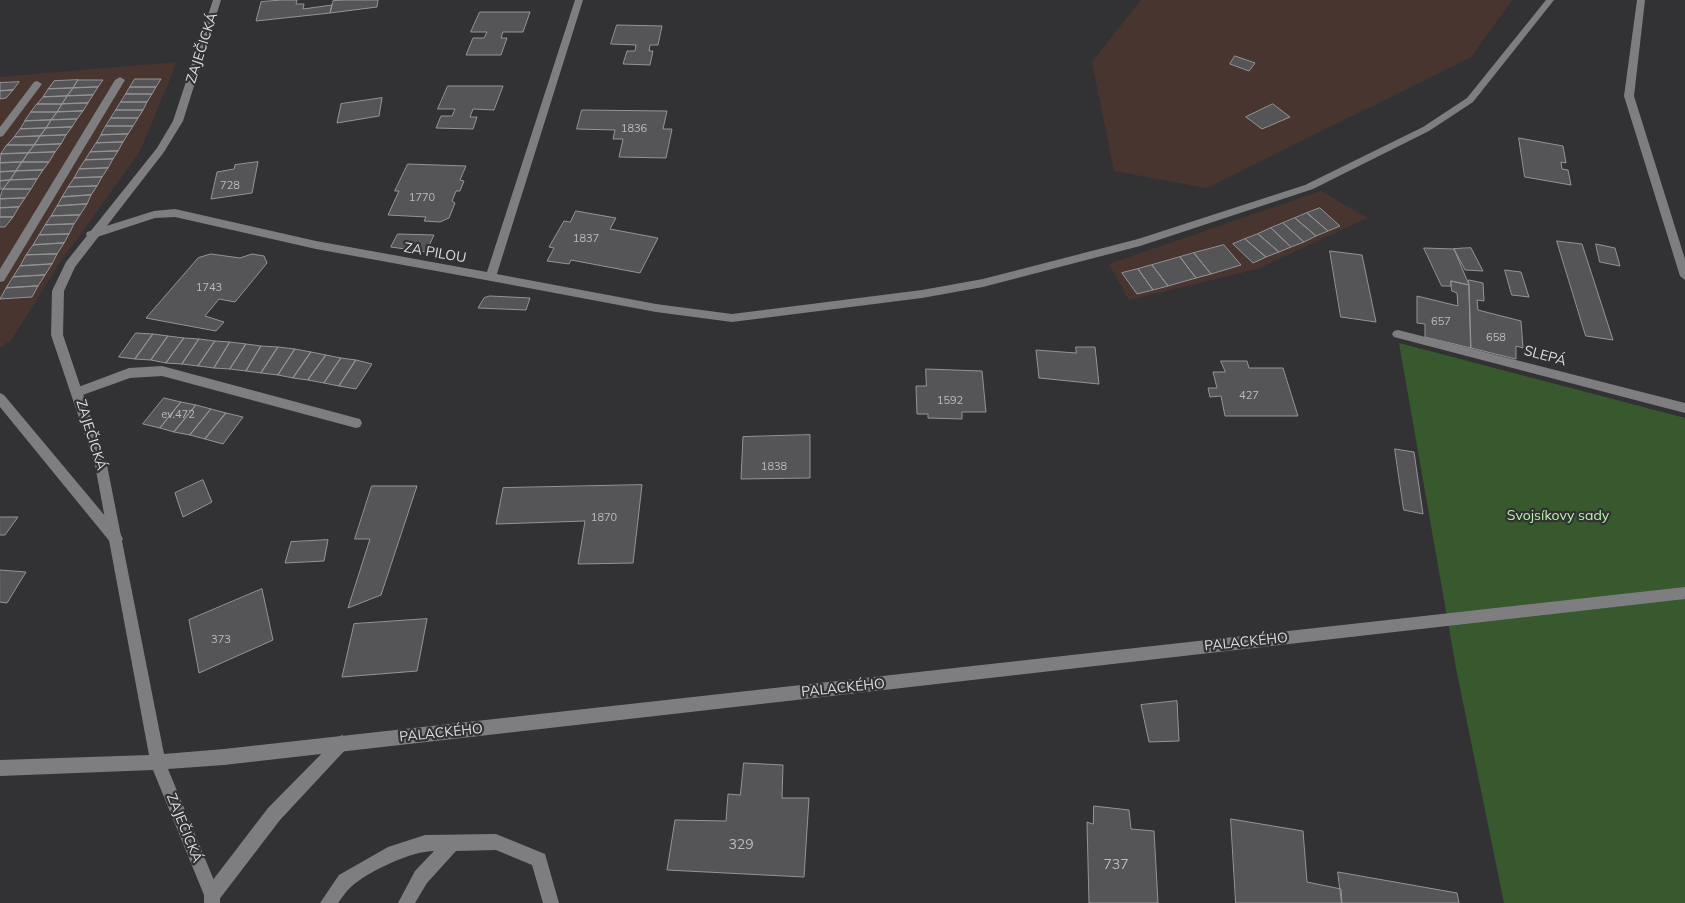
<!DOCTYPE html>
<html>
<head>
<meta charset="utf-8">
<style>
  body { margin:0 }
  canvas { display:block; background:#323235 }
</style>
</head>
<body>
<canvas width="1685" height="903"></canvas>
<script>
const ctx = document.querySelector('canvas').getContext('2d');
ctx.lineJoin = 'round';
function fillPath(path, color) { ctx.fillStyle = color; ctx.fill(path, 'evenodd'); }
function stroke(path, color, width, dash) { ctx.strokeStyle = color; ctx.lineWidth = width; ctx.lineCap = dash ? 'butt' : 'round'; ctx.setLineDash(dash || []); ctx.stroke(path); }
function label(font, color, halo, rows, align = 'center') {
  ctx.font = font + ' Mulish,sans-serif'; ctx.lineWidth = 4.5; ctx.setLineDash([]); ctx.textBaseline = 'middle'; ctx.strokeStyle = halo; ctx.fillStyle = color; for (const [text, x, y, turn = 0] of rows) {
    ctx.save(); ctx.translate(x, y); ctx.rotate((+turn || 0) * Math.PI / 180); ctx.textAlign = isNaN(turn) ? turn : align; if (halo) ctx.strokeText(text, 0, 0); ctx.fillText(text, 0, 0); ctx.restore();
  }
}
const industrial = new Path2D(`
  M1141,0h371l-41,57 -264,131 -93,-17 -22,-109z
  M177,62l-37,89 -81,113 -47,75 -12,9v-271z
  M1321,191l46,27 -110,51 -128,31 -20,-36z`);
const green = new Path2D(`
  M1399,343l286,75v485h-181l-48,-235z`);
const building = new Path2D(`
  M282,0h15l-1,4h8l-1,5 29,-4 -2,8 -74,8 5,-19z
  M346,0h32l-1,7 -47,6 3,-12z
  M480,12h50l-7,20h-20l-2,6h6l-6,17h-35l7,-17h11l3,-6h-16z
  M617,25l45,1 -4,19h-8l-1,6h4l-3,14 -27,-1 4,-13h8l1,-6 -25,-1z
  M1235,56l20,7 -6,8 -19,-7z
  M135,79h26l-5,8h-26z
  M78,80h25l-5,7 -25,1z
  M78,80l-5,8 -25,1 6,-8z
  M19,82l-6,8 -13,1v-8z
  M448,86h55l-9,24 -21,-1 -3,8h7l-4,12 -37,-1 5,-12h11l3,-7h-17z
  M98,87l-5,8 -26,1 6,-8z
  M130,87h26l-4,7h-26z
  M73,88l-6,8 -24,1 5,-8z
  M13,90l-7,8 -6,1v-8z
  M126,94h26l-5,8h-26z
  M93,95l-5,8 -26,1 5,-8z
  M67,96l-5,8h-25l6,-7z
  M382,98l-3,18 -42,7 4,-19z
  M121,102h26l-4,8h-27z
  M88,103l-5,8 -26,1 5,-8z
  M37,104h25l-5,8h-26z
  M1273,104l17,13 -28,12 -16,-12z
  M116,110h27l-5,8h-27z
  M582,110l85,1 -4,18h9l-6,29 -47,-1 4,-18h-10l2,-9 -38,-1z
  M83,111l-6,8 -26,1 6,-8z
  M31,112h26l-6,8 -26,1z
  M111,118h27l-5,8h-27z
  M77,119l-5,8 -26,1 5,-8z
  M51,120l-5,8 -26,1 5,-8z
  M106,126h27l-5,8 -27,1z
  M72,127l-6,8 -26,1 6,-8z
  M46,128l-6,8 -26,1 6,-8z
  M128,134l-5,8 -27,1 5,-8z
  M66,135l-5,9 -27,1 6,-9z
  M40,136l-6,9h-27l7,-8z
  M1519,138l44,8 3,17 -5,-1 1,7 6,1 3,15 -46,-8z
  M123,142l-5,9 -28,1 6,-9z
  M61,144l-6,8 -27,1 6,-8z
  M7,145h27l-6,8 -27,1z
  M118,151l-5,8 -28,1 5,-8z
  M55,152l-6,10h-27l6,-9z
  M28,153l-6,9 -22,1 1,-9z
  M113,159l-5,9 -29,1 6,-9z
  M22,162l-6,9 -16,1v-9z
  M22,162h27l-6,8 -27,1z
  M258,162l-6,31 -41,6 6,-27 17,-3 1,-4z
  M408,164l58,2 -6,14 4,1 -4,10h-4l-4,10 3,2 -6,15 -9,4 -16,-1 2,-4 -38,-2 11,-24h-4z
  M108,168l-6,9 -28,1 5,-9z
  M43,170l-6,9 -27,1 6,-9z
  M16,171l-6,9 -10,1v-9z
  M102,177l-5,9 -29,1 6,-9z
  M37,179l-6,10h-28l7,-9z
  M10,180l-7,9h-3v-8z
  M97,186l-6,9 -29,2 6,-10z
  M3,189h28l-6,9 -25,1z
  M91,195l-4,9 -30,2 5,-9z
  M25,198l-6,9 -19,1v-9z
  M87,204l-7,11 -29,1 6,-10z
  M19,207l-6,10h-13v-9z
  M1320,208l20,18 -12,5 -21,-18z
  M576,211l40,7 -6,11 48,9 -18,35 -69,-13 -2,4 -22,-3 7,-13 -5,-1 15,-26 6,1z
  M1307,213l21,18 -12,5 -21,-18z
  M80,215l-6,9 -29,1 6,-9z
  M0,217h13l-8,10h-5z
  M1295,218l21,18 -12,6 -21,-19z
  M1283,223l21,19 -13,5 -20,-19z
  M74,224l-5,10 -30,1 6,-10z
  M1271,228l20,19 -12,5 -21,-18z
  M69,234l-5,9 -31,2 6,-10z
  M398,234l36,1 -8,17 -35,-5z
  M1258,234l21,18 -13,5 -21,-18z
  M1245,239l21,18 -13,6 -20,-19z
  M1557,241l25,3 31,96 -27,-4z
  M64,243l-7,11 -31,1 7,-10z
  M1596,244l19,4 5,18 -20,-4z
  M1224,245l17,20 -30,9 -17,-21z
  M1424,248l30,1 15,36 -18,-4v5h-9z
  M1471,248l12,23 -18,-1 -11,-21z
  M1330,251l32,4 14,67 -35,-5z
  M1194,253l17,21 -15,4 -16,-21z
  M57,254l-5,10 -32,2 6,-11z
  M211,254l29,4 12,-4 12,2 3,7 -32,39 -16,-3 -14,17 19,6 -8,9 -70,-13 52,-60z
  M1180,257l16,21 -28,8 -16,-21z
  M52,264l-7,11 -32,2 7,-11z
  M1152,265l16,21 -15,4 -15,-21z
  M1138,269l15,21 -16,4 -15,-21z
  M1505,270l16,2 8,25 -17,-2z
  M45,275l-7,11 -32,2 7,-11z
  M1469,280l14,3 1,18 -7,-1 1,10 43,11 2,27 -7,-2v13l-45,-11z
  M1451,281l18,4 2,63 -46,-11v-13l-8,-1v-27l41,10 -1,-13 -5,-2z
  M38,286l-6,11 -32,2 6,-11z
  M490,296l40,2 -4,12 -48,-2 6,-10z
  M136,333l17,1 -18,25 -16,-2z
  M153,334l15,2 -17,24 -16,-1z
  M168,336l16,2 -18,25 -15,-3z
  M184,338l15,1 -17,25 -16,-1z
  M199,339l16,2 -17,25 -16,-2z
  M215,341l15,1 -16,26 -16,-2z
  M230,342l16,2 -16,25 -16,-1z
  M246,344l15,2 -15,25 -16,-2z
  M261,346l17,1 -17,26 -15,-2z
  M278,347l17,2 -17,26 -17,-2z
  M1076,347h19l4,37 -60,-6 -3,-28 40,3z
  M295,349l16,3 -18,26 -15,-3z
  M311,352l15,3 -18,25 -15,-2z
  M326,355l15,3 -17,25 -16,-3z
  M341,358l15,2 -17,26 -15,-3z
  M356,360l16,4 -16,25 -17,-3z
  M1221,361h26l2,7h34l15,48h-73l-4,-20 -11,1 -2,-9h9l-4,-16h12z
  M926,369l56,2 4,41h-24v7l-34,-1v-4h-11l-1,-28h10z
  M164,398l17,4 -21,26 -17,-4z
  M181,402l15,3 -22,27 -14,-4z
  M196,405l15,4 -21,26 -16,-3z
  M211,409l15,4 -21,26 -15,-4z
  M226,413l17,4 -20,27 -18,-5z
  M810,435v43l-69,1 2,-42z
  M1395,449l19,3 9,62 -19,-4z
  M203,480l9,22 -29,15 -8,-24z
  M642,485l-9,78 -55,1 7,-43 -89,3 7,-36z
  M372,486h45l-36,109 -33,13 22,-69h-15z
  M0,517h18l-13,18h-5z
  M328,540l-4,21 -39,2 6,-21z
  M0,570l26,2 -19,31 -7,-1z
  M262,589l11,51 -74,33 -10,-53z
  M427,619l-10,52 -75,6 12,-53z
  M1177,701l2,40 -30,1 -8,-37z
  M744,763l39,2 -1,33h27l-5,79 -137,-7 8,-50 51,1 2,-27 12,1z
  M1094,806l35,4 2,19 23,2 4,72h-69l-2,-81 6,2z
  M1231,819l72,12 4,51 34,7 1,14h-106z
  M1338,872l119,21 2,10h-117z`);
const lane = new Path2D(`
  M1546,0h8l-81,102 -44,29 -116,58 -173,57 -157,41 -61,11 -190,24 -76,-10 -165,-31 -5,-4 5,-4 165,31 76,10 190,-24 61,-11 155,-40 167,-54 118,-58 44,-29z
  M1637,0h8l-11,96 51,163v21l-5,-4 -56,-180z
  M120,77l5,3 -121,201 -4,1v-13l115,-189z
  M37,81l5,3 -39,52 -3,1v-10l34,-45z
  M162,366l194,52 4,1 2,4 -2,4 -4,1 -194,-52 -32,2 -53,19 -6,-5 2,-3 56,-21z
  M496,834l49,20 14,49h-16l-11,-38 -36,-15 -40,1 -29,32 -12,20h-17l17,-32 19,-20c-23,0 -67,21 -83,36 -5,4 -9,11 -13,16h-18l19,-28 49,-28 37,-12z`);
const street = new Path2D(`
  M575,0h8l-88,280 -4,1 -175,-32 -141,-32 -20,1 -64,21 -5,-4 1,-3 67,-21 21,-2 141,32 171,31z
  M1398,330l287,73v10l-291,-76 -2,-3 2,-3z
  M0,393l4,2 117,140 2,4 -2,4 -5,2 -5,-2 -111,-136z
  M342,735l5,3 3,5 -3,5 -67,72 -62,81 -5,2 -7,-2 -2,-6 2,-6 62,-81 69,-70z`);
const secondary = new Path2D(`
  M213,0h8l-38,121 -19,31 -89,115 -11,24 -1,44 44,130 57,289 60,-5 1461,-162v12l-1461,166 -56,4 52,126v8h-16v-8l-51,-125 -153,6v-16l149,-5 -54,-290 -44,-130 1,-44 14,-29 91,-114 16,-27z`);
const numberNames = [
  ["1836",634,129],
  ["728",230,186],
  ["1770",422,198],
  ["1837",586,239],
  ["1743",209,288],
  ["657",1441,322],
  ["658",1496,338],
  ["427",1249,396],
  ["1592",950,401],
  ["ev.472",178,415],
  ["1838",774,467],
  ["1870",604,518],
  ["373",221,640]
];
const streetNames = [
  ["ZAJEČICKÁ",202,48,-72],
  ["ZA PILOU",435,253,10],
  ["SLEPÁ",1545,356,15],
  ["ZAJEČICKÁ",91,435,73],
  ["PALACKÉHO",1246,642,-6],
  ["PALACKÉHO",843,688,-6],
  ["PALACKÉHO",441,733,-6],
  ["ZAJEČICKÁ",184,828,68]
];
const parkNames = [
  ["Svojsíkovy sady",1558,516]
];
const nearNumbernames = [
  ["329",741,845],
  ["737",1116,865]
];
fillPath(industrial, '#48352f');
fillPath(green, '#38592e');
fillPath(building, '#555558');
stroke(building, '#949497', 1);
fillPath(lane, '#7e7e81');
fillPath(street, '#7e7e81');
fillPath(secondary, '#7e7e81');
label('11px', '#bbbbbd', null, numberNames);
label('14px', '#dddddf', '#323235', streetNames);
label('14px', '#b8f4a7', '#323235', parkNames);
label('14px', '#bbbbbd', null, nearNumbernames);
</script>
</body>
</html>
